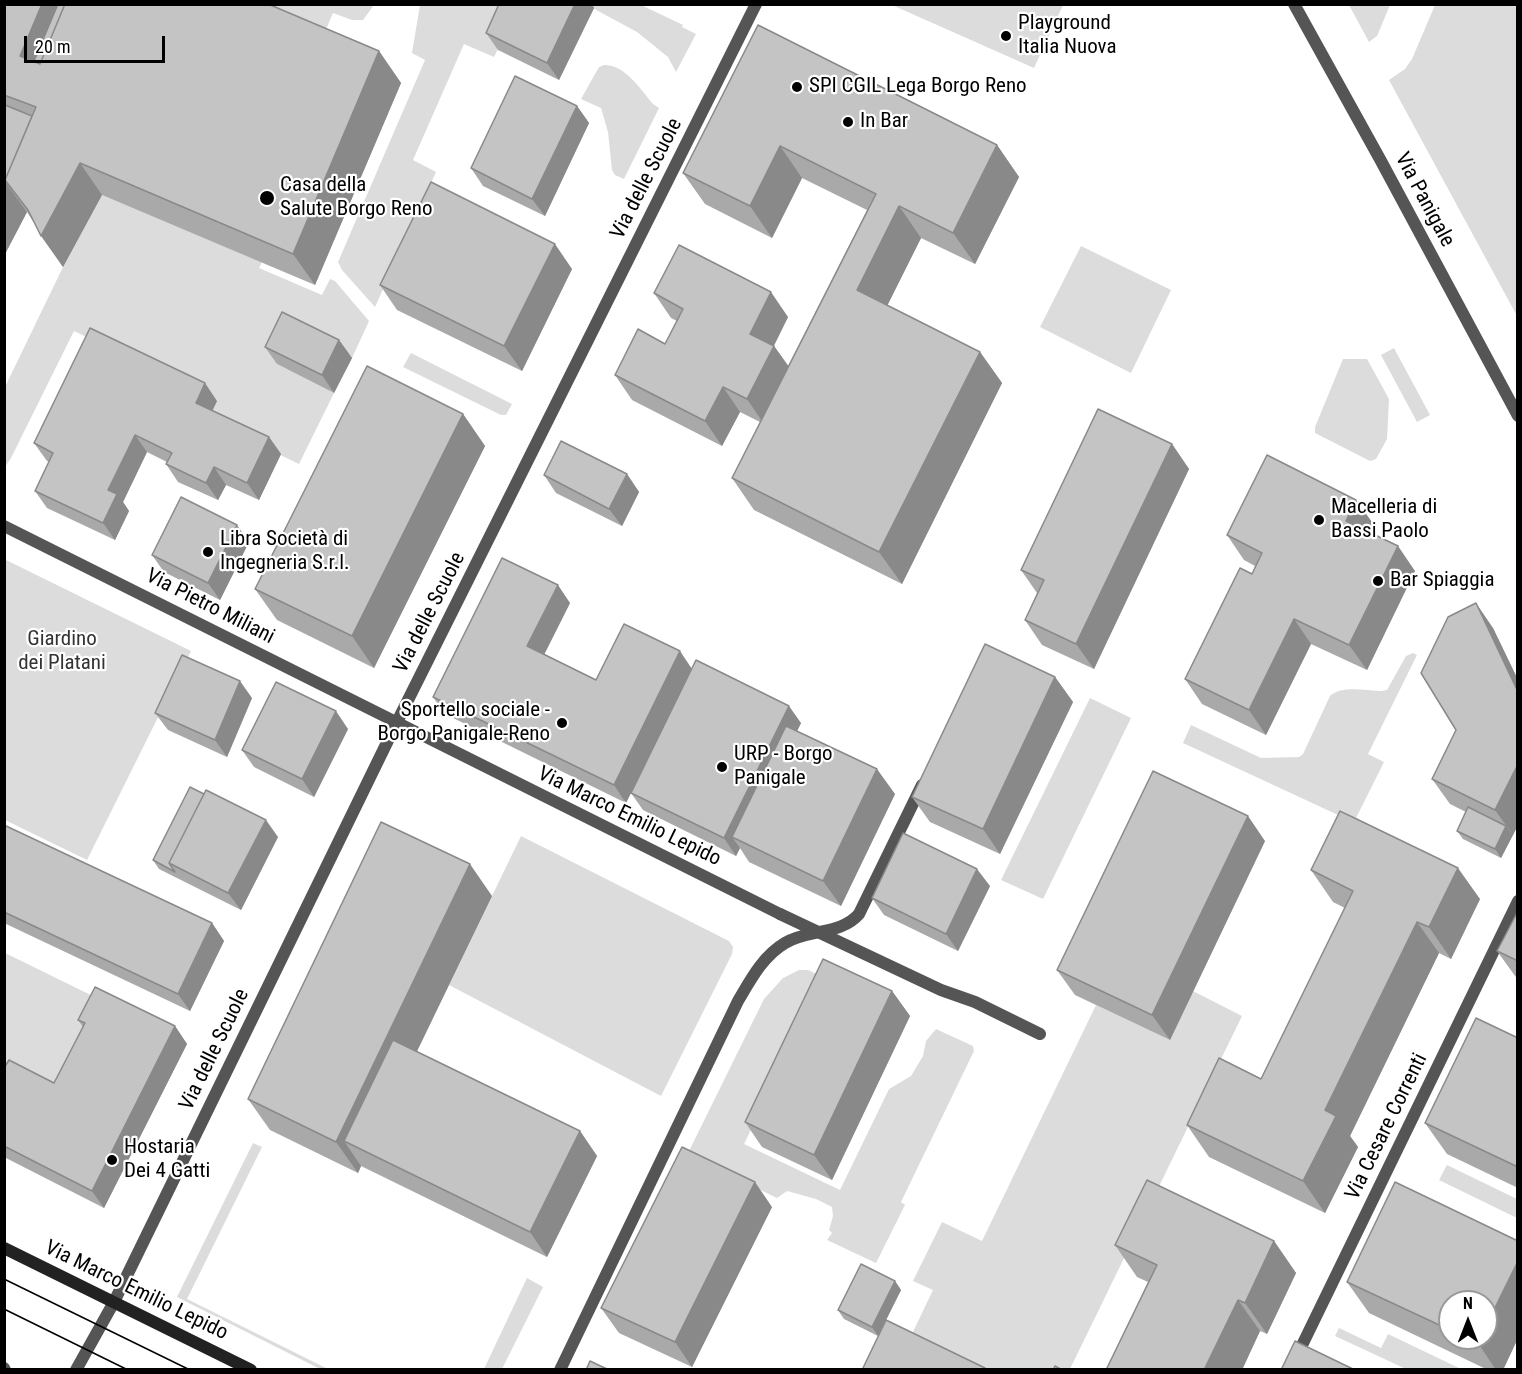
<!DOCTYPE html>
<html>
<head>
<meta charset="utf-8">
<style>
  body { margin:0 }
  #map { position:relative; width:1522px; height:1374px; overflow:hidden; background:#fff; font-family:"Roboto Condensed",sans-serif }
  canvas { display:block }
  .frame { position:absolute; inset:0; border:6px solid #000; pointer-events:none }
  .north { position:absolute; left:1438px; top:1290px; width:60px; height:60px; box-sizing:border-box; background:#fff; border:2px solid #999; border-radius:50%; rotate:0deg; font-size:16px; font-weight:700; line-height:24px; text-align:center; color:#000 }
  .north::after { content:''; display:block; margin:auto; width:21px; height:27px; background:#000; clip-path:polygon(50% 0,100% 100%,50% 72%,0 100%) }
  .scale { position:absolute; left:24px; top:36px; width:141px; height:27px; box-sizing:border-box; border:3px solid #000; border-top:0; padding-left:8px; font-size:18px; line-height:21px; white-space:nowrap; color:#000; -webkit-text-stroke:4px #fff; paint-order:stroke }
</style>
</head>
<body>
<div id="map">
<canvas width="1522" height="1374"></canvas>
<div class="frame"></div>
<div class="north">N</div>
<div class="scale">20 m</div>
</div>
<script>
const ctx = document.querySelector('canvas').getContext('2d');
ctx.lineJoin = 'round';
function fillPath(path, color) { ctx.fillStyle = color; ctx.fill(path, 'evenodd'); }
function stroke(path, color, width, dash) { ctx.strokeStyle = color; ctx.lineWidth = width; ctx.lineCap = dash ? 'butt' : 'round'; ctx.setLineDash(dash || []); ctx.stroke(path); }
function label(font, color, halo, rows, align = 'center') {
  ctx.font = font + ' "Roboto Condensed",sans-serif'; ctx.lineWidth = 4.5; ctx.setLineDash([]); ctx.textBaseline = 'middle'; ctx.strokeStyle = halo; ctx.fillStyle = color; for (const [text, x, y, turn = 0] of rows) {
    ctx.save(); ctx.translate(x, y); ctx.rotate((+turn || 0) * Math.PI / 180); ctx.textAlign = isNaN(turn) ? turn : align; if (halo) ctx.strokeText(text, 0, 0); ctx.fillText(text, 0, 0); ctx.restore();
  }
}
const green = new Path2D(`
  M216,5h158l-11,15h-11l-19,-7 -15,35z
  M420,5h100l-26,52 -30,-13 -51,116 23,12 -61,135 -33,-37 -4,-8 87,-202 -13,-7z
  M587,5h54l42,20 -1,2 14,7 -20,38 -8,-15 -31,-25z
  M892,5h171l-29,63z
  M1349,5h41l-13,31 -8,6z
  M1435,5h82v311l-128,-236 16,-11 7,-10z
  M604,65c22,0 36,24 49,39l6,4 -35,71 -9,-4 -3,-5 -4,-38 -7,-24 -20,-9 18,-32z
  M102,195l160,67 -3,6 63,27 8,-16 5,2 34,40 -17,37 -58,-28 -17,34 57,29 -35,71 -91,-44 9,-20 -143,-69 -63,127 -6,9 -1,-78 59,-122z
  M1081,246l90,44 -40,83 -91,-46z
  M1394,348l36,67 -13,7 -36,-67z
  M411,353l101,51 -6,11h-5l-98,-48z
  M1343,359h24l22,40 -2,40 -11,20 -6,2 -55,-28v-6z
  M4,559l187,92 -104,209 -82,-40z
  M1413,653l4,2 -49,99 16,8 -28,56 -15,-8 -3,5 -155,-72 8,-18 70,33 38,-1 4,-3 27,-58c12,-11 36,-5 51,-5l6,-1 19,-34z
  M1090,698l41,20 -88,181 -42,-19z
  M521,836l208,105 4,6 -1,7 -71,142 -212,-111z
  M5,953l94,46 -44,87 -50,8z
  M799,970h9l17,8 -81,166 96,46 49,-101 22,-13 12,-20 3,-15 10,-12 37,17 1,5 -73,151 4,3 -29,58 -49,-23 5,-7 -3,-3 4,-14 -1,-9 -16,-8 -29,-8 -10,7 -82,-40 -42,66 111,-225 19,-21z
  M1193,991l49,25 -172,353h-94l-66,-31 23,-48 -20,-9 29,-59 40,19 114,-236 74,35z
  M253,1143l9,4 -75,152 141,70h-8l-143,-72z
  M1447,1165l70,34v19l-78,-38z
  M527,1278l16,9 -41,82h-18z
  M1339,1328l42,20 7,-14 73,35h-55l-71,-33z`);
const lane = new Path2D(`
  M780,914l161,76 34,12 65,32
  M560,1370l178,-369c13,-22 25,-45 47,-58 23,-14 56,-8 74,-29l63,-129`);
const street = new Path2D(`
  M1294,4l87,157 137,255
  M4,526l776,388
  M4,1368l1,2
  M76,1370l38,-68 283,-580 359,-718
  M1290,1370l228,-469`);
const secondary = new Path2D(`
  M4,1248l247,122`);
const tram = new Path2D(`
  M4,1279l186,91
  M4,1309l124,61`);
const wall = new Path2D(`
  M4,4l375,47 22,32 -86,202 -213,-90 -39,72 -36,-55 -23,44z
  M499,4h93l2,4 -35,72 -61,-30 -12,-17z
  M758,25l239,120 22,32 -44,87 -54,-26 -34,68 93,46 22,31 -100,201 -148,-74 -22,-32 28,-56 -20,-10 -18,34 -90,-46 -17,-25 50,-31 12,-23 -6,-3 -17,-25 134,24 -14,29 14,20 79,-156 -65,-32 -30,60 -67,-34 -22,-31z
  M577,106l12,17 -44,93 -62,-30 -12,-18z
  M572,269l-50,102 -125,-61 -17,-25z
  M339,340l13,18 -18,35 -57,-29 -12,-17z
  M217,401l-5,10 57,26 12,17 -22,46 -33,-15 -8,15 -40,-18 -12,-18 1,-2 -20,-10 -24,50 6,9 -14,29 -68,-32 -12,-17 14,-29 -2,-1 -13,-18z
  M463,414l22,32 -111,222 -97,-48 -22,-31z
  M1172,444l17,25 -95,200 -52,-24 -17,-25 12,-27 -16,-23z
  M627,474l12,18 -17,34 -66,-33 -12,-18z
  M1356,500l18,25 -4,8 45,38 -48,99 -56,-26 -45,91 -64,-31 -17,-25 67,-105 3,-8 -11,-6 -17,-25z
  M249,542l-29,58 -56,-28 -12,-17z
  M570,603l-26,51 52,26 96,-11 109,54 -4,8 98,63 -54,112 -92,-44 -9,-14 -4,8 -93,-46 -12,-17 -5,10 -181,-89 -12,-17z
  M1493,628l25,52v145l-17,33 -38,-19 -6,-8 9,-19 -16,-8 -18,-25 24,-49z
  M1055,677l18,25 -73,152 -70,-32 -18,-25z
  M252,698l-25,59 -59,-27 -13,-17z
  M348,729l-34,68 -60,-30 -12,-17z
  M4,825l208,98 12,18 -34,70 -186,-88z
  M278,837l-37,73 -82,-41 -6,-9z
  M1265,841l-95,199 -95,-45 -18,-25z
  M1311,870l169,29 -29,60 -12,-6 -89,183 8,11 -33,66 -116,-56 -22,-32 74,-46 84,-171 -12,-6z
  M990,886l-32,65 -74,-36 -12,-17z
  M492,896l-76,155 164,80 17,25 -50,101 -186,-91 -3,7 -88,-43 -22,-31z
  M1518,911v69l-21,-29z
  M892,991l18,25 -78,164 -70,-33 -17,-25z
  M78,1020l97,6 12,18 -83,164 -100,-51v-89l50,15 29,-56z
  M1518,1038v150l-71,-34 -22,-31z
  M772,1207l-80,160 -73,-34 -18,-25z
  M1274,1241l22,32 -29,61 -7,-3 -18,39h-136l42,-88 -11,-5 -22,-32z
  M1518,1241v97l-15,32h-15l-119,-57 -22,-31zM1450,1302l36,36h-36z
  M895,1281l6,9 -23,46 -34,-17 -6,-9z`);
const shadedWall = new Path2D(`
  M42,4h35l-30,73 -27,-21z
  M575,4h17l2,4 -35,72 -12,-17z
  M379,51l22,32 -86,202 -22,-31z
  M577,106l12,17 -44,93 -13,-17z
  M997,145l22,32 -44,87 -22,-31z
  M780,146l22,32 -30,60 -22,-32z
  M80,163l22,32 -39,72 -22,-31z
  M4,180l23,32 -23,44z
  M899,206l22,32 -42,84 -22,-32z
  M555,244l17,25 -50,102 -18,-25z
  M771,292l17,25 -21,42 -17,-25z
  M339,340l13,18 -18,35 -12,-18z
  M774,346l18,25 -28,53 -17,-25z
  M980,352l22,31 -100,201 -23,-32z
  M205,383l12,18 -9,19 -12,-17z
  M723,387l17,25 -18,34 -17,-25z
  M463,414l22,32 -111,222 -22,-32z
  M135,435l12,17 -24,50 6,9 -14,29 -12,-17 5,-33z
  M269,437l12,17 -22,46 -12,-17z
  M1172,444l17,25 -95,200 -18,-25z
  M214,467l12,18 -8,15 -12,-17z
  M627,474l12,18 -17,34 -13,-17z
  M1356,500l18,25 -11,21 -17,-25z
  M237,525l12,17 -29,58 -12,-17z
  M1398,546l17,25 -48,99 -18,-25z
  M558,585l12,18 -30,60 -13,-17z
  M1476,603l17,25 25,52v12z
  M1294,619l17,25 -45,91 -17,-25z
  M680,651l12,18 -66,134 -12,-18z
  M1055,677l18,25 -73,152 -17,-25z
  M240,681l12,17 -25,59 -12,-17z
  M789,706l12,17 -58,119 -11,-5 8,11 -4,8 -12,-18z
  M336,711l12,18 -34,68 -12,-18z
  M1518,764v61l-5,10 -18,-25z
  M877,769l18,25 -54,112 -18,-25z
  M1248,816l17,25 -95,199 -18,-25z
  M266,820l12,17 -37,73 -13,-17z
  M1506,826l7,9 -12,23 -6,-9z
  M470,864l22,32 -124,257 -24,-12 17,25 -3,7 -22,-31z
  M1458,868l22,31 -29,60 -22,-32z
  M977,869l13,17 -32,65 -12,-17z
  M1417,922l22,31 -89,183 8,11 -33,66 -22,-32 22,-71z
  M212,923l12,18 -34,70 -12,-17z
  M892,991l18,25 -78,164 -18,-25z
  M175,1026l12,18 -83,164 -12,-17z
  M580,1131l17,25 -50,101 -17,-25z
  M755,1182l17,25 -80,160 -17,-25z
  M1274,1241l22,32 -29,61 -22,-31z
  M1518,1261v77l-15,32h-7l-18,-27 2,-5h6v-12z
  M895,1281l6,9 -23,46 -6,-9z
  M1238,1300l22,31 -18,39h-38z`);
const building = new Path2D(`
  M4,4h38l-22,52 20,8 25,-60h203l111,47 -86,203 -213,-91 -39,73 -13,-26 -23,-30 31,-73 -32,-12z
  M58,4h7l-25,60 -6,-3z
  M499,4h76l-28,59 -61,-30z
  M758,25l239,120 -44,88 -54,-27 -42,84 123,62 -101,200 -147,-74 144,-284 -96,-48 -30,60 -67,-33z
  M515,76l62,30 -45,93 -61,-31z
  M5,105l27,11 -27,64 -1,-73z
  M431,182l124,62 -51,102 -124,-61z
  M679,245l92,47 -21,42 24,12 -27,53 -24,-12 -18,34 -90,-46 23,-46 27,15 18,-35 -29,-16z
  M282,312l57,28 -17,35 -57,-28z
  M90,328l115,55 -9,20 73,34 -22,46 -33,-16 -8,16 -40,-19 6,-11 -37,-18 -27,55 9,4 -14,29 -68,-32 18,-38 -19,-10z
  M367,366l96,48 -111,222 -97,-47z
  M1098,409l74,35 -96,200 -51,-24 19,-40 -23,-10z
  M561,441l66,33 -18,35 -65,-34z
  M1267,455l89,45 -10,21 52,25 -49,99 -55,-26 -45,91 -64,-31 55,-111 12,6 10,-21 -35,-18z
  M181,497l56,28 -29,58 -56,-28z
  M502,558l56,27 -31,61 69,34 28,-56 56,27 -66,134 -181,-88z
  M1476,603l42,89v72l-23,46 -63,-31 24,-49 -35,-57 27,-56z
  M985,644l70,33 -72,152 -71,-32z
  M182,655l58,26 -25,59 -60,-27z
  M696,660l93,46 -65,132 -93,-45z
  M276,682l60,29 -34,68 -60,-29z
  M786,726l91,43 -54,112 -91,-44z
  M1153,771l95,45 -96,199 -95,-45z
  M190,787l14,7 -35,69 6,9 -22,-12z
  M206,790l60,30 -38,73 -59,-30z
  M1468,807l38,19 -11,23 -38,-18z
  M1340,811l118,57 -29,59 -12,-5 -92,188 11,6 -33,65 -116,-56 32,-67 42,21 92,-188 -42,-21z
  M381,822l89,42 -134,278 -88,-43z
  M4,825l208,98 -34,71 -174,-82z
  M903,833l74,36 -31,65 -74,-36z
  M1518,911v50l-21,-10z
  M823,959l69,32 -78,164 -69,-33z
  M95,987l80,39 -83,165 -88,-45v-78l5,-8 45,23 31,-60 -7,-3z
  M1476,1018l42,20v129l-93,-44z
  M393,1040l187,91 -50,101 -186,-91z
  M682,1147l73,35 -80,160 -74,-34z
  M1147,1180l127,61 -29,62 -7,-3 -34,70h-98l51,-105 -42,-20z
  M1395,1182l123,59v20l-32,65v-24h-36v28l-103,-48z
  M861,1264l34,17 -23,46 -34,-17z
  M886,1320l99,48 -1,2h-122z
  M1466,1338h14l-2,5z
  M1295,1341l60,29h-74z
  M590,1361l19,9h-23z
  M1055,1366l7,4h-9z`);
const markers = [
  [1006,36,6,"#000"],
  [797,87,6,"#000"],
  [848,122,6,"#000"],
  [267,198,8,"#000"],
  [1319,520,6,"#000"],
  [208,552,6,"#000"],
  [1378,581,6,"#000"],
  [562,723,6,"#000"],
  [722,767,6,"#000"],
  [112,1160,6,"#000"]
];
const poiNames = [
  ["Playground",1018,24],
  ["Italia Nuova",1018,48],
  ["SPI CGIL Lega Borgo Reno",809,87],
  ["In Bar",860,122],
  ["Casa della",280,186],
  ["Salute Borgo Reno",280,210],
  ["Macelleria di",1331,508],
  ["Bassi Paolo",1331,532],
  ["Libra Società di",220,540],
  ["Ingegneria S.r.l.",220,564],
  ["Bar Spiaggia",1390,581],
  ["Sportello sociale -",550,711,"right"],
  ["Borgo Panigale-Reno",550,735,"right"],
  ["URP - Borgo",734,755],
  ["Panigale",734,779],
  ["Hostaria",124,1148],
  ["Dei 4 Gatti",124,1172]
];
const streetNames = [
  ["Via delle Scuole",647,179,-63],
  ["Via Panigale",1424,200,62],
  ["Via Pietro Miliani",210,607,27],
  ["Via delle Scuole",430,613,-63],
  ["Via Marco Emilio Lepido",629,817,26],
  ["Via delle Scuole",215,1050,-64],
  ["Via Cesare Correnti",1387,1127,-64],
  ["Via Marco Emilio Lepido",136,1291,26]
];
const parkNames = [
  ["Giardino",62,640],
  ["dei Platani",62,664]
];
fillPath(green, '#dcdcdc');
stroke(lane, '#555', 12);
stroke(street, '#555', 12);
stroke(secondary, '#222', 12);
stroke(tram, '#000', 1.5);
fillPath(wall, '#a9a9a9');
fillPath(shadedWall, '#898989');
fillPath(building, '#c4c4c4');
stroke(building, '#898989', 1.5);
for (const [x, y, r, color] of markers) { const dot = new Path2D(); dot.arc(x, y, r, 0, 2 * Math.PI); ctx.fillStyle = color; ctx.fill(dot); stroke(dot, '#fff', 2); }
label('21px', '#000', '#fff', poiNames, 'left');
label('21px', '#000', '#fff', streetNames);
label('21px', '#333', '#fff', parkNames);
</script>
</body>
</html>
